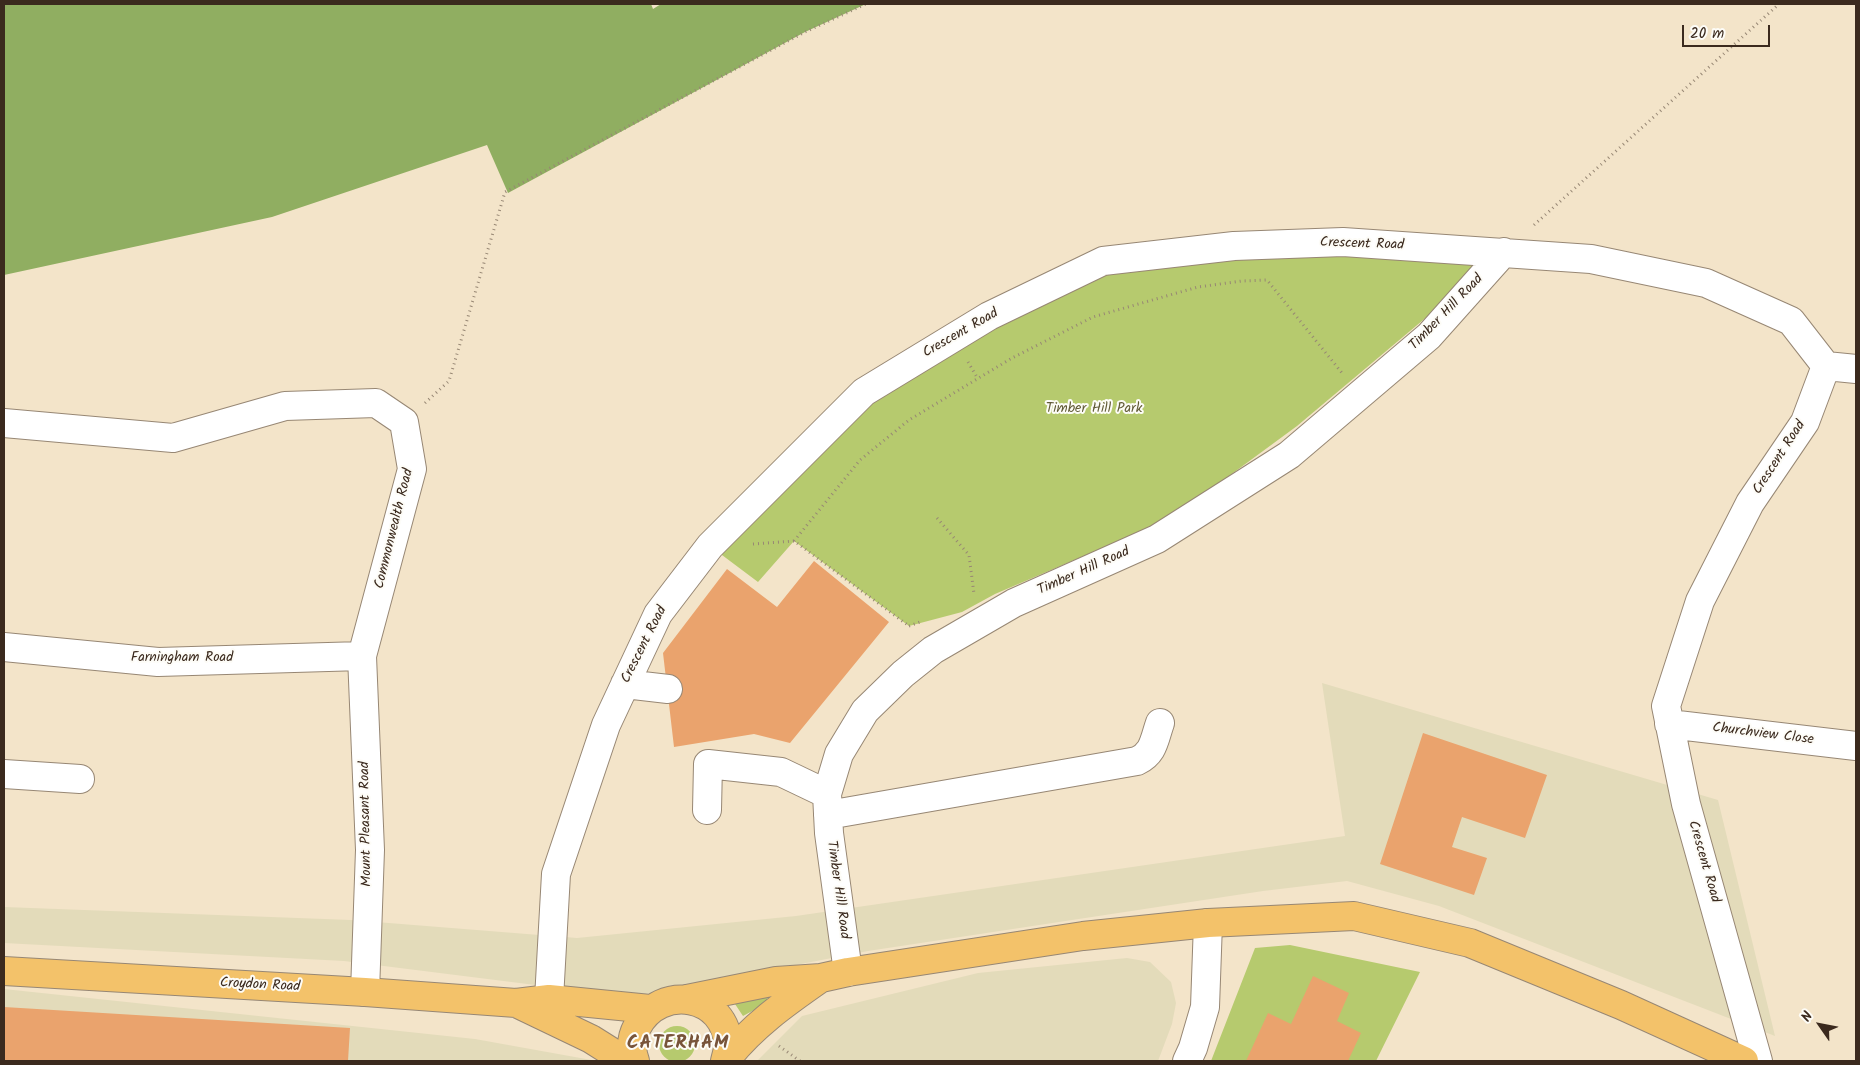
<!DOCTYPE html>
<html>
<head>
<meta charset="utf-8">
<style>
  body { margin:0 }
  #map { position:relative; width:1860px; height:1065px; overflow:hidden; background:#f3e4c9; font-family:Kalam,sans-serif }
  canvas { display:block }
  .frame { position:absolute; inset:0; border:5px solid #3b2a1e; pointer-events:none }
  .north { position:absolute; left:1795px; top:1000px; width:50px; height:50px; -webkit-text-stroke:4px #fdfcf7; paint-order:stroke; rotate:303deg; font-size:14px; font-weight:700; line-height:20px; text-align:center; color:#3b2a1e }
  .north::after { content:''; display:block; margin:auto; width:18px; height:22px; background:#3b2a1e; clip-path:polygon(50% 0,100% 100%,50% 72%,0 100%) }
  .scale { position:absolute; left:1682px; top:25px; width:88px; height:22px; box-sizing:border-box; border:2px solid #3b2a1e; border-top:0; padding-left:6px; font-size:15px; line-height:18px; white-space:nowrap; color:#3b2a1e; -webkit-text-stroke:4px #fdfcf7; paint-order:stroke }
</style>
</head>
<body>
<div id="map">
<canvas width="1860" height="1065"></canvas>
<div class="frame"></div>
<div class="north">N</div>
<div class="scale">20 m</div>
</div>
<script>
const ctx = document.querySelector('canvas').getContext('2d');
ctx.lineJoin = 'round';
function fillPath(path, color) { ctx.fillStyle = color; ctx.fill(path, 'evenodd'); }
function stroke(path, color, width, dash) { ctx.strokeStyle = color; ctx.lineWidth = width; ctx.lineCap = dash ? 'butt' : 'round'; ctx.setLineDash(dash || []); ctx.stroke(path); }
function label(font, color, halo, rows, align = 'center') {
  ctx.font = font + ' Kalam,sans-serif'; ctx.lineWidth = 4; ctx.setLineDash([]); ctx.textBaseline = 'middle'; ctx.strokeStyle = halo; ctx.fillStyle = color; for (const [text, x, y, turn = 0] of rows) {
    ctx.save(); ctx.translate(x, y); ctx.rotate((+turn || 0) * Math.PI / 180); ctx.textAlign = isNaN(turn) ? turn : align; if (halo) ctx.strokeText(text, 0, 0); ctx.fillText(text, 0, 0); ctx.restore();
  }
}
const built = new Path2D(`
  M1322,683l396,117 57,236 -336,-130 -92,-25 -84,10 -395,60 -237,46 -287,-36 -340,-18v-36l347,13 226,18 219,-22 549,-80z
  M1127,958l23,4 21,20 5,21 -4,21 -14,37h-401l45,-45 176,-43z
  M4,989l471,50 122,22h-593z`);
const green = new Path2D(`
  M1234,246l270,6 -207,174 -102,75 -39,24 -161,69 -33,18 -53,14 -115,-85 -36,41 -48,-36 154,-154 239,-131z
  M1290,945l130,27 -44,89h-165l44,-113z
  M763,990l6,12 -26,14 -10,-15z
  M659 1044a18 18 0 1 1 36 0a18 18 0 1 1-36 0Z`);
const forest = new Path2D(`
  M4,4h647l2,5 8,-5h205l-61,28 -297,161 -21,-48 -215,72 -268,58z`);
const building = new Path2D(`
  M814,561l75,61 -99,121 -36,-9 -80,13 -11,-94 64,-84 50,38z
  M1423,733l124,42 -22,63 -63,-21 -10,30 35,11 -13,37 -94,-31z
  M1313,976l36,17 -12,28 24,12 -13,28h-102l22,-48 23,11z
  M4,1007l346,21 -2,33h-344z`);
const path = new Path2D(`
  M1534,225l245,-221
  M968,362l10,17
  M425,403l24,-22 56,-189 300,-160 61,-28
  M937,518l32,37 5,39
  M794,541l66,-81 49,-40 103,-62 81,-41 105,-30 44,-6 25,-1 75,93
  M753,544l41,-3 115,85
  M909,626l11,-4
  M779,1046l21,15`);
const minor = new Path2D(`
  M1826,366l30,3
  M4,423l169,15 112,-32 91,-3 28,19 8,47 -50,187 8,194 -5,142
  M4,647l154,15 204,-6
  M625,684l43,5
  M1669,724l187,22
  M4,774l76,5
  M707,810l1,-46 73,8 46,22
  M828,815l309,-54c17,-8 17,-21 23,-38
  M848,972l-19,-139 -2,-39 12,-40 26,-43 38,-37 30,-24 81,-47 143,-64 132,-84 140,-119 75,-84
  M549,999l7,-125 50,-149 52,-111 52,-68 154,-154 125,-76 114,-55 131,-15 109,-4 248,17 115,24 85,38 35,45 -21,56 -55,81 -50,98 -34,105 20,98 72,257
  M1187,1061l6,-13 12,-41 3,-84`);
const major = new Path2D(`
  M4,971l361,21 151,11 33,-4 101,10
  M687,999l89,-18 45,-3 27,-6 235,-36 125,-13 146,-7 116,27 151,62 123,56
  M516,1003l75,36 35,22
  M635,1061c-4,-11 -4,-23 2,-34 23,-44 90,-33 91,19 0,5 -2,10 -3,15
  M725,1061c26,-34 60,-58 96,-83`);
const streetNames = [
  ["Crescent Road",1362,245,2],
  ["Timber Hill Road",1447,313,-46],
  ["Crescent Road",961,334,-30],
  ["Crescent Road",1780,458,-57],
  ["Commonwealth Road",395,529,-76],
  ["Timber Hill Road",1084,572,-24],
  ["Crescent Road",645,645,-63],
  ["Farningham Road",182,659],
  ["Churchview Close",1763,735,7],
  ["Mount Pleasant Road",367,824,-91],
  ["Crescent Road",1703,862,74],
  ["Timber Hill Road",837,890,82],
  ["Croydon Road",260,986,3]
];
const parkNames = [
  ["Timber Hill Park",1094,410]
];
const districtNames = [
  ["CATERHAM",678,1045]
];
fillPath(built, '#e3dbba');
fillPath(green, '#b6ca6e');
fillPath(forest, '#90ae61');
fillPath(building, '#eaa36d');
stroke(minor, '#978774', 30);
stroke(major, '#978774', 30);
stroke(path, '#978774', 3, [1, 4]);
stroke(minor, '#fff', 28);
stroke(major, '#f3c26a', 28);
label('14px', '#3b2a1e', '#fdfcf7', streetNames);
label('14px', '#605a36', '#fdfcf7', parkNames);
ctx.letterSpacing = '1px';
label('bold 19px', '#78543a', '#fdfcf7', districtNames);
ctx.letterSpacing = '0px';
</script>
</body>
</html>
